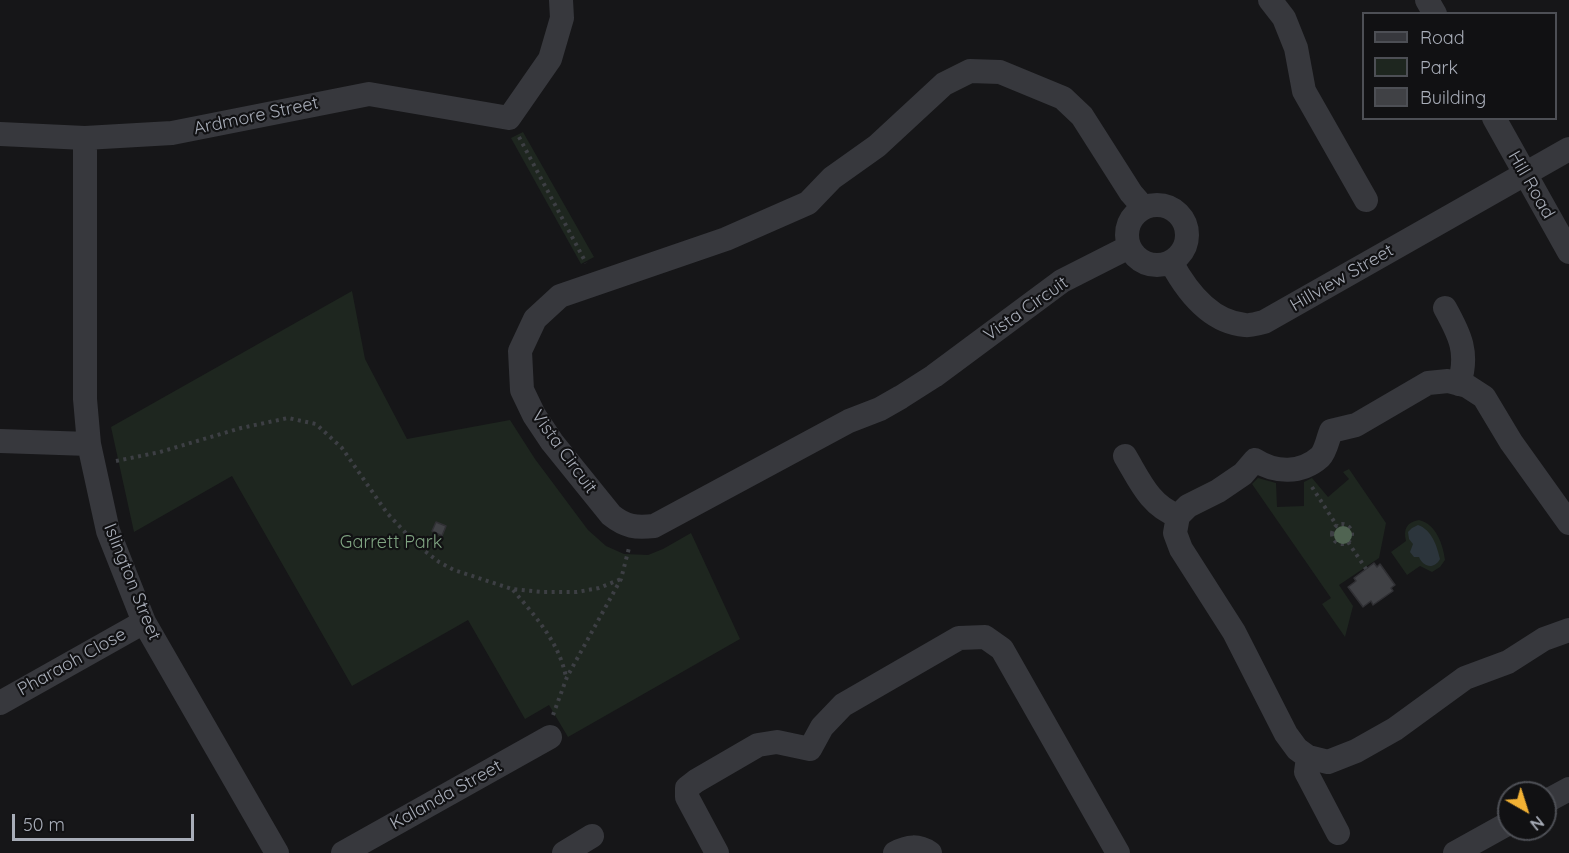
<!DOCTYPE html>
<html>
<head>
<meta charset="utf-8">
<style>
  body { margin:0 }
  #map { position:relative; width:1569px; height:853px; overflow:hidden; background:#161618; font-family:Quicksand,sans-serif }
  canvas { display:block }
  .legend { position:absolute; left:1362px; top:12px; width:195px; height:108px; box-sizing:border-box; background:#111113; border:2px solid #4d4f55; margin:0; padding:8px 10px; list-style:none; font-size:18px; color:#a8adb8 }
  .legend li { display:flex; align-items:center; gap:12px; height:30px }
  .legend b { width:30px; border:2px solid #4d4f55 }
  .north { position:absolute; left:1497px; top:781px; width:60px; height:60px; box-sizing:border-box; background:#111113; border:2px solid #4d4f55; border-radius:50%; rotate:141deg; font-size:16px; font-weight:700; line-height:24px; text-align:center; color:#a8adb8 }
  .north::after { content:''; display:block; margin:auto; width:21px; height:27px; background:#f2b134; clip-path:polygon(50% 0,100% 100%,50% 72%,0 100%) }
  .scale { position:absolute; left:12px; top:814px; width:182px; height:27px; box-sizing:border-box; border:3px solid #a8adb8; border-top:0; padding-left:8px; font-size:18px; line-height:21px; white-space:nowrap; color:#a8adb8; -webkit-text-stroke:4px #111113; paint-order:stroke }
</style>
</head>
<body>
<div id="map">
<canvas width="1569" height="853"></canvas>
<ul class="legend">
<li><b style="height:8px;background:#37383d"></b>Road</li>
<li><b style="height:16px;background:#1e261f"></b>Park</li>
<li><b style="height:16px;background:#404145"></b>Building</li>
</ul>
<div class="north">N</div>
<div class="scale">50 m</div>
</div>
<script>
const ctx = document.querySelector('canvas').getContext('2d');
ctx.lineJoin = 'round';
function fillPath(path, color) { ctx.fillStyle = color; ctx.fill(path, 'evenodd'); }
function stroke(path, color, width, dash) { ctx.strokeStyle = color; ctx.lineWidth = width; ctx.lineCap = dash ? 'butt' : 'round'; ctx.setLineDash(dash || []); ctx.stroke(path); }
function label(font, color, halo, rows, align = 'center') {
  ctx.font = font + ' Quicksand,sans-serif'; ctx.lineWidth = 4.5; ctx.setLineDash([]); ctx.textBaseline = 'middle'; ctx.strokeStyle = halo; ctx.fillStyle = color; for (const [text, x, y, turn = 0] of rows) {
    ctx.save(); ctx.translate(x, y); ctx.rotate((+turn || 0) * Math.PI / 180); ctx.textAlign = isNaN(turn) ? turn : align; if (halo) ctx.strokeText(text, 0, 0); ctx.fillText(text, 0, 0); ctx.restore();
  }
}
const green = new Path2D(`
  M523,132l71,125 -13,7 -70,-126z
  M352,291l13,68 42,80 103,-19 25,39 53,71 18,16 18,8 24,1 15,-6 28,-16 49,106 -172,98 -19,-32 -24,14 -57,-99 -116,66 -120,-210 -98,56 -23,-105z
  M1349,469l37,54 -7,35 -40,27 14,21 -8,31 -23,-33 9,-6 -79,-114 6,-6 18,5 1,24 27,-1v-24l8,-4 16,19 21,-18 -6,-7z
  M1419,520c17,4 24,24 26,40l-5,7 -8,5 -12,-6 -13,9 -16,-23 15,-11c-3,-12 1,-19 13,-21z`);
const water = new Path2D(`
  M1418,525c14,5 19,21 22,34 -6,11 -17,8 -21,-2h-5l-4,-5 3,-8 -4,-5 -1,-7 4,-4z`);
const building = new Path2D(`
  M436,522l10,4 -4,10 -10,-5z
  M1374,563l3,4 3,-3 15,21 -4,3 2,3 -20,14 -2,-4 -8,6 -15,-20 8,-6 -2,-3z`);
const path = new Path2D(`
  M519,137l67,126
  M116,461l44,-9 81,-24 47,-10 28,6 26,24 45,65 30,32 22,17 15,8 58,19 31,3h34l22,-4 22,-9
  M1312,487l25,39
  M1332 534a10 10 0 1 1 20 0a10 10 0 1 1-20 0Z
  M1348,542l18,27
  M513,590c22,26 46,52 53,87
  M553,715l14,-38 54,-98 8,-31`);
const minor = new Path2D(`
  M1270,0l14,18 12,30 8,43 62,109
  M1427,0l8,14
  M1494,118l75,134
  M0,134l85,4 87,-5 197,-39 140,24 41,-59 12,-41 -1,-18
  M85,138v261l4,45 19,87 36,91 133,231
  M1127 235a30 30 0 1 1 60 0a30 30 0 1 1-60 0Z
  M1129,247l-67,34 -128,95 -33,21 -21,12 -31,12 -195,105c-18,2 -28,1 -43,-11l-59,-73 -18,-27 -12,-25 -2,-39 15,-32 25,-23 166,-57 82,-36 24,-25 45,-32 67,-62 26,-13 30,1 63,26 19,18 49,77 13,15
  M1171,262c15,28 38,60 74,63 6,1 13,-2 19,-3l305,-173
  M1445,308c15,27 24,45 14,76
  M0,441l89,3
  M1125,456c15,25 25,50 53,60
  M1569,523l-58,-81 -27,-45 -17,-11 -19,-5 -20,2 -72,42 -25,6c-3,7 -5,20 -11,26 -19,17 -45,16 -65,3l-12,14 -25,17 -30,15 -10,10 -3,17 6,16 53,83 52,102 11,15 11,8 20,5 28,-11 39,-22 70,-51 43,-16 36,-23 25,-9
  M0,703l144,-81
  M1308,757l-2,15 32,61
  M1545,802l24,-13
  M343,853l207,-116
  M564,853l28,-17
  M717,853l-30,-56v-9l9,-7 62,-36 19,-3 33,7 12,-22 21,-22 116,-67 26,-1 17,12 116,204
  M895,853c13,-7 23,-8 35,0
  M1455,853l54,-30`);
const trees = [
  [1343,535]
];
const streetNames = [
  ["Ardmore Street",256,116,-12],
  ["Hill Road",1531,185,60],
  ["Hillview Street",1342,278,-30],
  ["Vista Circuit",1026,309,-35],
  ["Vista Circuit",564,452,54],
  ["Islington Street",132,582,68],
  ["Pharaoh Close",72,662,-29],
  ["Kalanda Street",446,795,-29]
];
const parkNames = [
  ["Garrett Park",391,543]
];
fillPath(green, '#1e261f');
fillPath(water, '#2c353c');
fillPath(building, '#404145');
stroke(building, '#303034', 1.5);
stroke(path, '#3d3f44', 4, [3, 4.5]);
stroke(minor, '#37383d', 24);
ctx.fillStyle = '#506452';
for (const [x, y] of trees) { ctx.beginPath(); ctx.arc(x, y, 9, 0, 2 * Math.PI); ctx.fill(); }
label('18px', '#a8adb8', '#111113', streetNames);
label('18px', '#7fa381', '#111113', parkNames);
</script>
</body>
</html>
